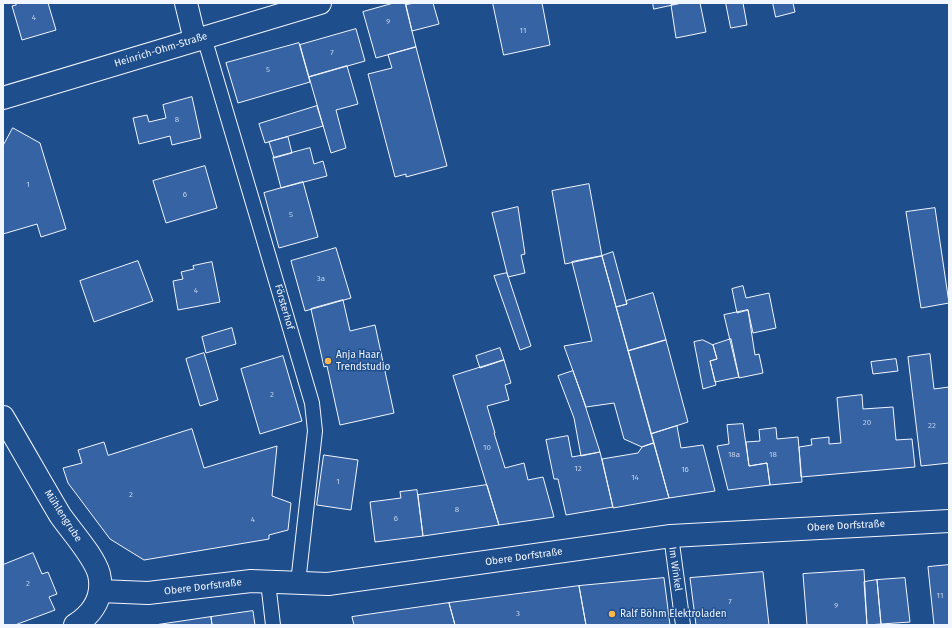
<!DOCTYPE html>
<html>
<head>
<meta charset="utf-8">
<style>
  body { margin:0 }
  #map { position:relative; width:952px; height:628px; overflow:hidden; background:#1f4e8c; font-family:"Fira Sans",sans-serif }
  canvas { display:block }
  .frame { position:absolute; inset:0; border:4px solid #f2f6ff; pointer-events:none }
</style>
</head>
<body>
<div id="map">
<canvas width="952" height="628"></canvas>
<div class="frame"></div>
</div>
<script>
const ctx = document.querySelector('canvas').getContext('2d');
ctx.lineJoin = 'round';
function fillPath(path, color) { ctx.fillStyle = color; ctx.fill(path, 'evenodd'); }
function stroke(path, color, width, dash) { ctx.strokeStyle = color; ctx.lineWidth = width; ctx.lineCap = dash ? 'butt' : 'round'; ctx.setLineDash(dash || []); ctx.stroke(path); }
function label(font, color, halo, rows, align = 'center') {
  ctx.font = font + ' "Fira Sans",sans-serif'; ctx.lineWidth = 3; ctx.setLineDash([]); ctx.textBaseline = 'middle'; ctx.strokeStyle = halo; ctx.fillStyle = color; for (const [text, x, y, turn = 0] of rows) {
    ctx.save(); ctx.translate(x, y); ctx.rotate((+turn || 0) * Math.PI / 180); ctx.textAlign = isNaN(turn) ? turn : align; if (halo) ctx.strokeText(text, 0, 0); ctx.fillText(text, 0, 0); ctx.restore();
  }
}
const building = new Path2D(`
  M15,3h33l8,27 -34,10 -10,-34 4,-1z
  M394,3h11l11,44 -40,11 -13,-46z
  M415,3h18l6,21 -27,7 -6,-26z
  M493,3h49l8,42 -46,10z
  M653,3h29l-28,6z
  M682,3h18l6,29 -30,6 -5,-33z
  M726,3h17l4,22 -16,3z
  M773,3h20l2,9 -19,5z
  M356,29l9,32 -56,16 -9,-32z
  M299,43l11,39 -72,21 -12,-40z
  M416,47l31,119 -41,11v-3l-11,3 -27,-103 24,-6 -4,-13z
  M347,66l11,38 -22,6 10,38 -15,5 -22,-76z
  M192,97l9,41 -29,7 -2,-9 -31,8 -6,-26 14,-3 2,7 17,-4 -3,-13z
  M317,106l6,20 -58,17 -6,-19z
  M13,128l27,15 26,86 -25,8 -4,-13 -34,10v-88z
  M288,137l4,16 -18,5 -5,-16z
  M310,148l4,16 9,-3 4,15 -46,12 -8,-30z
  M205,166l12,42 -51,15 -13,-42z
  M303,182l15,55 -39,11 -15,-55z
  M589,184l13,72 -37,8 -13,-73z
  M518,207l7,47 -4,1 4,18 -17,4 -16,-64z
  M935,208l14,95 -28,5 -15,-96z
  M336,248l15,50 -46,13 -14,-50z
  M613,252l14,52 -11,3 -14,-51z
  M602,256l52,187 -12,4 -18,-8 -10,-36 -28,4 -22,-61 28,-5 -20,-79z
  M138,261l15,40 -59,21 -14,-41z
  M212,262l8,40 -42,8 -5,-29 10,-2 -2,-7 13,-3 -1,-3z
  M507,273l24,73 -11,4 -26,-74z
  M743,286l3,12 23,-5 7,35 -23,5 -5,-23 -11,3 -5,-24z
  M653,293l13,47 -38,11 -12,-44 11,-3 -1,-3z
  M343,300l7,31 25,-6 19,88 -54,12 -13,-59 -3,1 -13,-58z
  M748,310l7,45 4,-1 4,19 -24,5 -15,-63z
  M232,328l4,16 -30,9 -4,-16z
  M731,339l8,38 -24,5 -5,-21 7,-2 -4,-14z
  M666,340l22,82 -37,12 -23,-83z
  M703,340l10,5 4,14 -7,2 6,24 -13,4 -9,-47z
  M500,348l4,12 -24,8 -4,-12z
  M204,353l14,47 -18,6 -14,-47z
  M930,354l4,35 15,-2v76l-28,3 -13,-109z
  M283,356l19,65 -42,13 -19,-65z
  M896,359l2,12 -25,3 -2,-12z
  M504,360l7,23 -6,2 4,15 -22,6 8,27h-1l11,35 19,-5 4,17 15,-3 11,40 -55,8 -46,-149z
  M573,371l11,31 16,50 -19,4 -7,-38 -16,-42z
  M862,395l1,14 30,-2 3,33 16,-1 3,28 -114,10 -2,-30 13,-2 -1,-6 18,-2v7l12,-1 -4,-45z
  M743,424l6,42 18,-3 3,22 -42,5 -11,-44 12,-2 -2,-19z
  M677,426l4,22 22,-3 12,46 -46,7 -18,-64z
  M776,428l1,11 21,-2 4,45 -32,3 -3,-22 -18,3 -3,-24 14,-1 -1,-11z
  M192,429l12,39 73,-22 -5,50 19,7 -3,27 -19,5v4l-125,21 -34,-21 -42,-56 -5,-15 19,-5 -4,-13 26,-8 4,13z
  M568,436l4,21 28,-5 13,55 -47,8 -8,-36h-4l-8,-39z
  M654,443l15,55 -56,10 -11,-49 36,-6 4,-6z
  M324,455l34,5 -7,50 -34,-5z
  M487,485l12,40 -76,11 -5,-41z
  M417,490l6,46 -48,6 -5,-40 31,-4 -1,-6z
  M33,553l9,21 6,-2 9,22 -8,3 6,13 -40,15h-12v-60z
  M949,565v60h-15l-6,-58z
  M864,570l3,55h-60l-4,-51z
  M763,572l6,53h-73l-6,-47z
  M664,578l6,47h-84l-7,-39z
  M905,578l5,44 -29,2 -4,-44z
  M877,580l4,44 -14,1 -3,-43z
  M579,586l7,39h-131l-6,-22z
  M449,603l6,22h-101l-2,-8z
  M253,611l2,14h-43l-1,-8z
  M211,617l1,8h-57z`);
const service = new Path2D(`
  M204,37l108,366 3,28 -17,152
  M671,536l12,89
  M268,582l5,43`);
const minor = new Path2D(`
  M186,3l9,37
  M3,98l317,-95
  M100,591l48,2 103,-12 77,3 343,-48 278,-15`);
const tertiary = new Path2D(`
  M3,417c19,32 38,66 57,98 11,16 34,41 39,59 5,22 -5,39 -24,51`);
const markers = [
  [328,361,4,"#ffb74d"],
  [612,614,4,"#ffb74d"]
];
const numberNames = [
  ["4",34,18],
  ["9",388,22],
  ["11",523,31],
  ["7",332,53],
  ["5",268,70],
  ["8",177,120],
  ["1",28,185],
  ["6",185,195],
  ["5",291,215],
  ["3a",321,279],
  ["4",196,291],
  ["2",272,395],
  ["20",867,423],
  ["22",932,426],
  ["10",487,448],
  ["18a",734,455],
  ["18",773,455],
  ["12",578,469],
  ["16",685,470],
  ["14",635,478],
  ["1",338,482],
  ["2",131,495],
  ["8",457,510],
  ["6",396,519],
  ["4",253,520],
  ["2",28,584],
  ["11",940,596],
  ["7",730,602],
  ["9",836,606],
  ["3",518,614]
];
const streetNames = [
  ["Heinrich-Ohm-Straße",161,50,-17],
  ["Försterhof",284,307,74],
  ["Mühlengrube",63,516,57],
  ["Obere Dorfstraße",846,526,-3],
  ["Obere Dorfstraße",524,557,-8],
  ["Im Winkel",675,569,82],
  ["Obere Dorfstraße",203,587,-7]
];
const poiNames = [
  ["Anja Haar",336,355],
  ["Trendstudio",336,367],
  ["Ralf Böhm Elektroladen",620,614]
];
fillPath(building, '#3563a3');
stroke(building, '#f2f6ff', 1);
stroke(service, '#f2f6ff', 16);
stroke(minor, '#f2f6ff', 24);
stroke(tertiary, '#f2f6ff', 24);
stroke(service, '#1f4e8c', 14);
stroke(minor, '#1f4e8c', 22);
stroke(tertiary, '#1f4e8c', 22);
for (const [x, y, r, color] of markers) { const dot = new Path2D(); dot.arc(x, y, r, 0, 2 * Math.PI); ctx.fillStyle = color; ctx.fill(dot); stroke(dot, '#1f4e8c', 1.5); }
label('8px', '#c3d1e8', null, numberNames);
label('10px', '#f2f6ff', '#1f4e8c', streetNames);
label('10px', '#f2f6ff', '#1f4e8c', poiNames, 'left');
</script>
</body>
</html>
